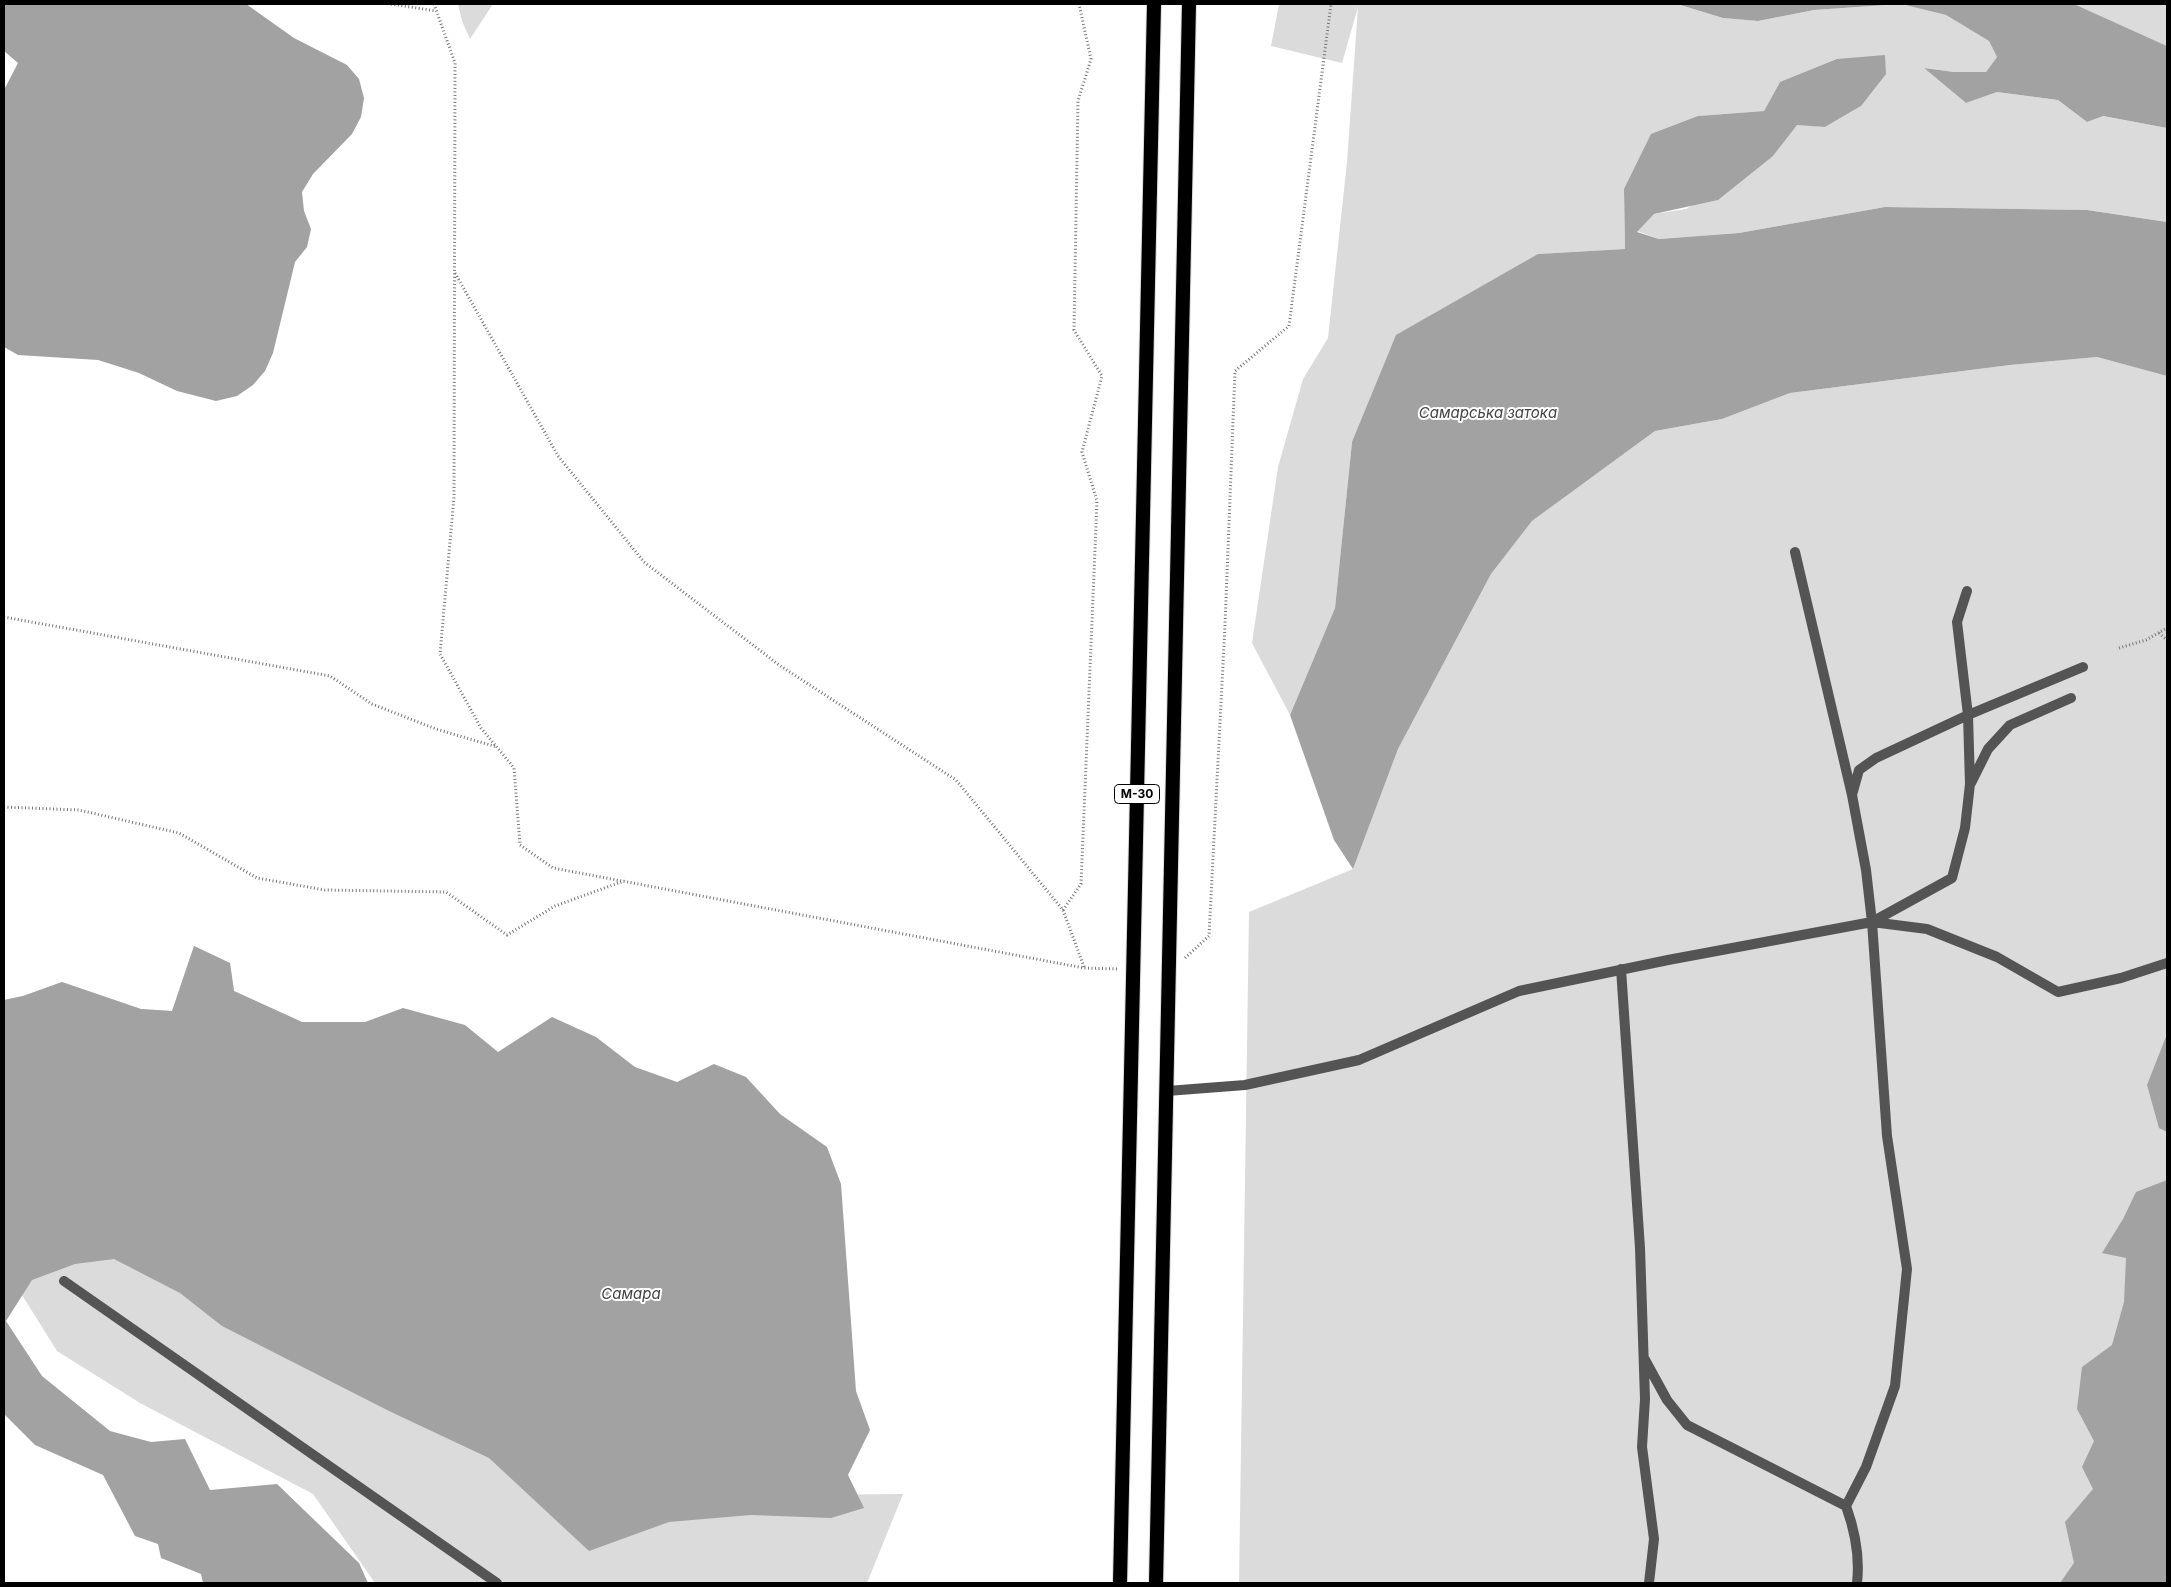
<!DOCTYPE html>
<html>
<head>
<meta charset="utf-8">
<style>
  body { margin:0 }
  #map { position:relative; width:2171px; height:1587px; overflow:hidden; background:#fff; font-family:Inter,sans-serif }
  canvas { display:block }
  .frame { position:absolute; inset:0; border:5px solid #000; pointer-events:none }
</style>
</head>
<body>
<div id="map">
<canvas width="2171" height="1587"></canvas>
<div class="frame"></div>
</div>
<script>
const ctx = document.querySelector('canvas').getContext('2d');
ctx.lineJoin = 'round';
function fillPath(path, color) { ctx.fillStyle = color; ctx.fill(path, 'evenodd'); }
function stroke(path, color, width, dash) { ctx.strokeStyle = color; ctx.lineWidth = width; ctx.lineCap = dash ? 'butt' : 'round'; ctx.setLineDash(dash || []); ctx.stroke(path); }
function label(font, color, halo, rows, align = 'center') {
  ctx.font = font + ' Inter,sans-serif'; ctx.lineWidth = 4; ctx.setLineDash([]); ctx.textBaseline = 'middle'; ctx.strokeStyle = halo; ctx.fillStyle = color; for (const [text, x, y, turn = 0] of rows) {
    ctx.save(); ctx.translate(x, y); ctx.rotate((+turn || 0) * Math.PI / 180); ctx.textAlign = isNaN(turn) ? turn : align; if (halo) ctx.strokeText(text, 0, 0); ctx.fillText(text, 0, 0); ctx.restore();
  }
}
const green = new Path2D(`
  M458,4h35l-23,35 -8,-18z
  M1279,4h398l46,14 35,3 56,-11 87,-6 45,11 43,26 8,16 -11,15h-32l-30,-4 42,35 31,-11 61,8 29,22 15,-6 65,12v94l-80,-12 -202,-3 -146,26 -80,6 -22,-8 17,-17 32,-5 87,-53 24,-32 28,3 36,-21 -81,-24 -16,29 -66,5 -74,73 1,60 -87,5 -186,188 -17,166 -45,107 -38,-72 26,-176 25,-88 25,-41 19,-176 11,-155 -16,56 -71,-17z
  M2074,4h93v42z
  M2097,357l70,19v1207h-928l10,-671 104,-43 45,-120 93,-175 41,-53 123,-90 67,-12 68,-26 220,-28z
  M194,946l36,17 4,28 68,31 281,475 320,-3 -36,89h-492l-62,-89 -173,-91 -83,-52 -35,-56 -18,-295 19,-4 39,-14 79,27 31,2z`);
const water = new Path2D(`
  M4,4h242l48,34 53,27 12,14 5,19 -3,19 -9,17 -39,40 -11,18 2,19 7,18 -4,18 -12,15 -22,91 -8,18 -12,14 -16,11 -21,5 -39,-10 -38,-18 -41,-13 -80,-5 -14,-8v-257l14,-27 -14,-12z
  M1677,4h397l93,42v82l-64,-12 -16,6 -29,-22 -61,-8 -31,11 -42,-35 30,4h32l11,-15 -8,-16 -43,-26 -45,-11 -87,6 -56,11 -35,-3z
  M1885,55l1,19 -25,32 -36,21 -28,-2 -24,31 -55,44 -64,14 -17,18 22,7 80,-6 146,-26 202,3 80,12v154l-70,-19 -87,8 -220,28 -68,26 -67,12 -123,90 -41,53 -93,175 -45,120 -19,-29 -44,-125 45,-107 17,-166 44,-107 142,-81 87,-5 -1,-60 27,-55 47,-18 66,-5 16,-29 57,-23z
  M194,946l36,17 4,28 68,31h63l38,-14 62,17 33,27 54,-35 44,20 39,30 42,15 37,-18 32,13 34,37 47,33 14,37 15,207 14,39 -22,45 16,33 -33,10 -80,-3 -82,7 -80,29 -100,-93 -100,-47 -167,-85 -42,-33 -66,-34 -39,5 -43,16 -26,41 36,55 68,55 41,11 34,-3 25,51 67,-6 82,79 9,20h-165l-2,-9 -40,-16 -3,-14 -23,-8 -32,-61 -68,-30 -31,-31v-414l19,-4 39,-14 79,27 31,2z
  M2167,1034v98l-8,-4 -12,-43z
  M2167,1180v403h-107l14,-20 -9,-41 28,-33 -11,-22 12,-26 -17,-32 5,-42 30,-22 12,-43 2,-44 -24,-5 21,-34 13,-27z`);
const path = new Path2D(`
  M391,4l45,7
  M434,4l21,59 -1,434 -14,157 41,74 33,40 6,77 33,23 531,100 34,1
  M455,273l103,183 86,106 135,103 177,115 107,130 21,57
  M4,617l326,59 42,28 64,25 61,18
  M2159,633l8,7
  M2119,648l27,-8 21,-12
  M4,807l75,3 100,23 78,45 68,12 121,2 61,43 48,-29 69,-25
  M1063,910l18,-26 16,-383 -15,-49 20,-76 -28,-46 4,-229 13,-42 -12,-55
  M1185,958l24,-22 16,-311 10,-254 54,-45 42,-322`);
const service = new Path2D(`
  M1795,552l57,243
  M1971,783l17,-34 22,-24 61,-27
  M1872,922l80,-44 13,-50 5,-44 -2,-69 -11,-93 10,-31
  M1621,969l19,279 5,151 -3,48 12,92 -5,44
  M1167,1091l78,-6 114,-25 160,-69 149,-31 204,-38 55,7 70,28 61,35 63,-14 46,-15
  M64,1281l433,302
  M1644,1358l23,42 20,25 159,81c9,25 14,51 11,77
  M1846,1506l20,-39 29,-81 12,-117 -20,-133 -15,-214 -6,-52 -14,-75 7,-25 17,-12 92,-43 115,-48`);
const trunk = new Path2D(`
  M1120,1583l34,-1579
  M1156,1583l33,-1579`);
const shields = [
  [1137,794,45]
];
const shieldNames = [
  ["М-30",1137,794]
];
const waterNames = [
  ["Самарська затока",1488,413],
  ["Самара",631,1294]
];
fillPath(green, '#dbdbdb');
fillPath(water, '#a2a2a2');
stroke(trunk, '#dbdbdb', 16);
stroke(path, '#767676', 3, [1, 2.5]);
stroke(service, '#545454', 10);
stroke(trunk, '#000', 14);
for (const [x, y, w] of shields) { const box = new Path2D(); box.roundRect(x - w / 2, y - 9.5, w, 19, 4); ctx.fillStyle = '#fff'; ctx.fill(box); stroke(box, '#000', 1); }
label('bold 12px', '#000', null, shieldNames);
label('italic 15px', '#434343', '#fff', waterNames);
</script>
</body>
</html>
